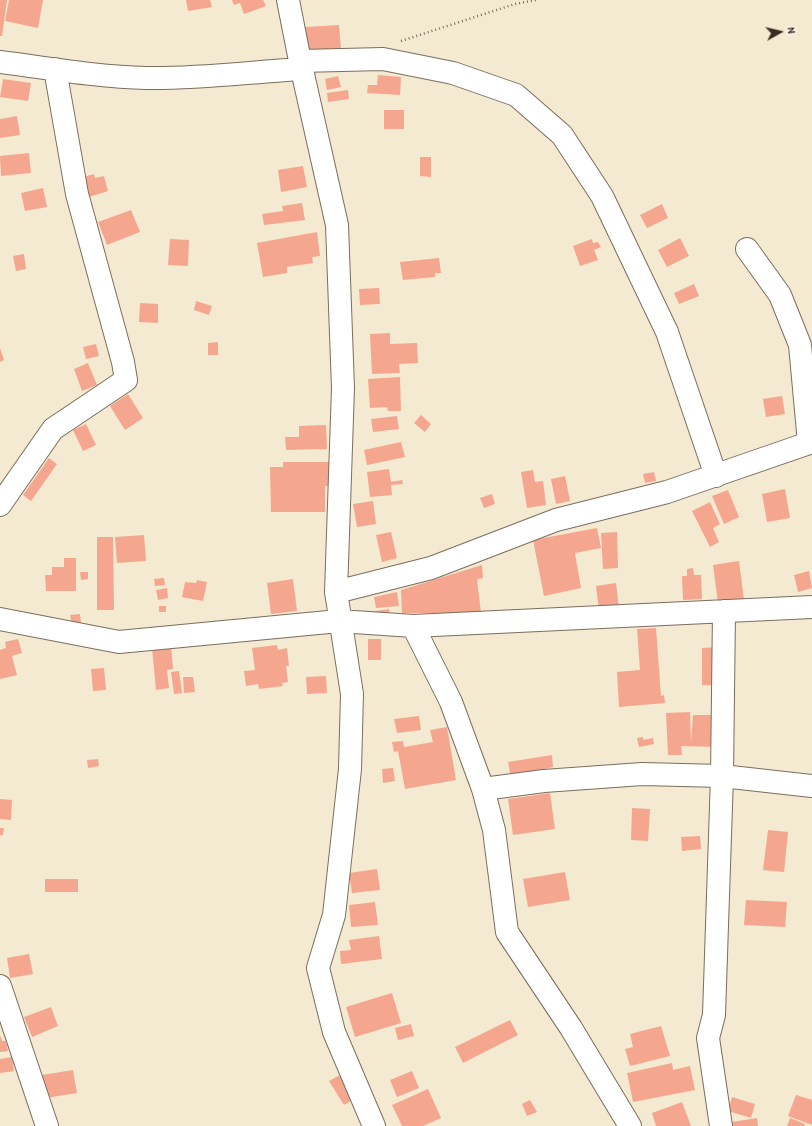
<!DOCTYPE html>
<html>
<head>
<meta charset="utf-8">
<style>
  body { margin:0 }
  #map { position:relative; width:812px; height:1126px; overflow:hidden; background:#f4e9d1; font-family:"Patrick Hand",sans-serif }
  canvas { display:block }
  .north { position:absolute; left:760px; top:12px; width:40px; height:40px; -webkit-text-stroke:3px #fbf7ec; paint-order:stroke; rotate:82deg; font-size:11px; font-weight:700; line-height:16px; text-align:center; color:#3b2a1e }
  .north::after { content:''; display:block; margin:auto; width:14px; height:18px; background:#3b2a1e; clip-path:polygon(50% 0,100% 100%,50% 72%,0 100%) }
</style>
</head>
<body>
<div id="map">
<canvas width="812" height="1126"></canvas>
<div class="north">N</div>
</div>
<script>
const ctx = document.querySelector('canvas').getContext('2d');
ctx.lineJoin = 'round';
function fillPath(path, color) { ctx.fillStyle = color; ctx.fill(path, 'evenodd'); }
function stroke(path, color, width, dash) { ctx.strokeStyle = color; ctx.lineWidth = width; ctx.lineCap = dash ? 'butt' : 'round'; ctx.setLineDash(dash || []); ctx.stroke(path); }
const building = new Path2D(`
  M0,0h7l-5,36h-2z
  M9,0h34l-5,28 -33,-7z
  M186,0h24l2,7 -24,4z
  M232,0h31l3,6 -22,8 -4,-11 -6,2z
  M339,25l2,24 -35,1 -1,-23z
  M378,75l23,2 -1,18 -33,-2 1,-8h9z
  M338,76l3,11 -14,3 -2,-11z
  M3,79l28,4 -3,18 -28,-4z
  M348,90l1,9 -21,3 -1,-9z
  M384,110h20v19h-20z
  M17,116l3,19 -20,3v-19z
  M29,153l2,20 -30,3 -1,-20z
  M420,157h11v20l-11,-1z
  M303,166l4,21 -26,5 -3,-22z
  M94,174l1,4 9,-2 4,15 -22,7 -6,-20z
  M43,188l4,19 -22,4 -4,-18z
  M302,203l3,17 -41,5 -2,-11 21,-3 -1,-5z
  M662,204l6,14 -21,10 -7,-13z
  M131,210l9,22 -33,13 -9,-23z
  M317,232l3,24 -8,1 1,6 -26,4v6l-24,4 -6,-34z
  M680,238l9,18 -22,11 -9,-17z
  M170,239l19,1 -1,26 -20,-1z
  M592,239l1,4 5,-1 3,5 -7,3 4,10 -18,6 -7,-20z
  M24,254l2,15 -10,2 -3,-15z
  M439,258l2,15h-6v4l-32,3 -3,-18z
  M694,284l5,12 -20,8 -5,-11z
  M379,288l1,16 -20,1 -1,-16z
  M196,301l16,5 -3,9 -15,-5z
  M140,303l18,1v19l-19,-1z
  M390,333v11l27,-1 1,20 -19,1 1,9 -28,1 -2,-40z
  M218,342v13h-10v-12z
  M96,344l3,12 -13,3 -3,-12z
  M0,348l4,12 -4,2z
  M88,363l9,22 -15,6 -8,-22z
  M400,377l1,34h-13l-1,-4 -17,1 -2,-29z
  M128,394l15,24 -18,12 -15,-24z
  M782,396l3,18 -19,3 -3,-18z
  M421,415l10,9 -6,8 -11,-9z
  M397,416l2,13 -26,3 -2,-13z
  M86,424l10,21 -13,6 -10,-21z
  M326,425l1,24 -41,1 -1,-13h14v-11z
  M401,442l4,15 -38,8 -3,-15z
  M49,458l8,6 -26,37 -8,-6z
  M283,462h46v24h-4v26h-54l-1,-45h13z
  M389,469l2,13 11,-2 1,4 -12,1 1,10 -22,2 -3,-25z
  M533,470l2,12 8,-1 3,24 -19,3 -6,-36z
  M654,472l2,9 -11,2 -2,-9z
  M565,476l5,25 -14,3 -5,-25z
  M785,489l5,29 -23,4 -5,-28z
  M728,490l11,27 -15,7 -12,-28z
  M492,494l3,10 -11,4 -4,-10z
  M373,501l3,23 -19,3 -4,-23z
  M710,502l10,22 -7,4 6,14 -9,5 -18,-36z
  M597,528l4,20 -26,5 6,35 -37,8 -11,-56z
  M391,532l6,26 -15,4 -6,-27z
  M617,532l1,36 -15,1 -2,-36z
  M144,535l2,26 -29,2 -2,-26z
  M97,537h16l1,73h-17z
  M64,558h12v33h-30l-1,-16h7v-8h12z
  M739,561l5,39 -26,3 -5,-38z
  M482,565l1,13 -6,1 4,34h-79l-1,-23z
  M693,568l1,7h7l1,24 -19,1 -1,-24h5v-7z
  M809,571l3,17 -14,4 -4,-17z
  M80,572h8v7l-7,1z
  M164,578l1,7 -10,1 -1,-7z
  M293,579l4,32 -26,3 -4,-31z
  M197,580l10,2 -4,19 -21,-4 3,-15 11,1z
  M616,583l3,25 -20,2 -3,-24z
  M167,588l1,10 -10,2 -2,-10z
  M397,592l2,14 -23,2 -2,-11z
  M159,606h7v6h-7z
  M389,609l1,6 -19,2 -1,-5z
  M80,614l1,9 -9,2 -2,-10z
  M656,628l5,68 3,-1 1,8 -46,4 -2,-35 23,-2 -3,-41z
  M18,639l4,14 -10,3 5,19 -17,4v-29l6,-2 -1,-6z
  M368,639h13v21h-13z
  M277,645l1,5 9,-2 2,18h-3l2,16 -6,1 1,3 -24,3 -1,-5 -12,2 -2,-15 11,-1 -3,-22z
  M171,646l2,23 -6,1 2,18 -13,2 -4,-42z
  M719,647v38h-17v-37z
  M104,668l2,22 -13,1 -2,-22z
  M179,671l3,22 -8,1 -3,-22z
  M326,676l1,17 -20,1 -1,-17z
  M183,677h10l2,15 -11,1z
  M690,712l1,30 2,-27h23v32l-35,-1 1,9h-14l-2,-42z
  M419,716l2,14 -24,3 -3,-14z
  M447,727l9,53 -51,9 -7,-38 -4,1 -2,-10 11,-1 1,6 29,-5 -3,-12z
  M643,737v3l10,-2 1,6 -15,3 -2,-9z
  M552,755l1,12 -8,2 1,5 -35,5 -3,-17z
  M98,759l1,7 -11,2 -1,-8z
  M393,768l2,13 -12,2 -1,-14z
  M550,793l5,36 -42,6 -5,-36z
  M0,799l12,1 -1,20 -11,-1z
  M632,808l18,1 -2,32 -17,-1z
  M0,828h4l-1,7h-3z
  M768,830l20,2 -4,40 -21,-2z
  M700,836l1,13 -19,2 -1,-14z
  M377,869l3,21 -28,3 -3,-20z
  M565,872l5,28 -42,7 -5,-28z
  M45,879h33v13h-33z
  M746,900l41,2 -2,25 -41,-2z
  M375,902l3,23 -27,2 -2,-22z
  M379,936l3,23 -41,5 -1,-13 11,-1 -2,-10z
  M29,954l4,20 -23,4 -3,-20z
  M392,993l9,30 -46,14 -9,-30z
  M51,1007l7,19 -26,11 -8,-20z
  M510,1020l8,15 -55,28 -8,-16z
  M411,1024l3,12 -16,4 -3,-12z
  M661,1026l9,30 -40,10 -5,-17 8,-2 -3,-13z
  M0,1035l2,6h4l2,10 -8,1z
  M12,1057l2,14 -14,2v-14z
  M672,1063l1,7 17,-4 5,24 -62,12 -6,-29z
  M73,1070l4,23 -31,5 -4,-23z
  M412,1071l7,17 -22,9 -7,-17z
  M342,1074l14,24 -12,7 -15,-24z
  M428,1089l13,29 -18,8h-21l-10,-21z
  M796,1095l16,5v25l-24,-9z
  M732,1097l23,7 -4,14 -23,-7z
  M530,1100l7,12 -10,4 -5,-12z
  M682,1102l9,24h-35l-4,-13z
  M757,1118l1,8h-26v-4z
  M790,1118l15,6 -1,2h-17z`);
const path = new Path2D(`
  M401,41l114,-37 21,-4`);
const street = new Path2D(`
  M288,0l12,61 37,164 6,163 -7,204 16,102 -2,75 -16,146 -16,53 16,64 40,94
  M300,61l83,-2 70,14 63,22 46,40 40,61 65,136 49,144
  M0,62c48,6 97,15 146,16 52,1 104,-6 156,-9
  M747,249l33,46 20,50 9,98
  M0,505l53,-76 73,-49 -3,-18 -46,-168 -22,-125
  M336,592l95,-24 125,-48 111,-28 145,-50
  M0,619l119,23 220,-21 74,5 399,-19
  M413,626l38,76 32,87 11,41 13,102 64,96 59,98
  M483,789l61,-8 98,-7 80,2 90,10
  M0,986l47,140
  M721,1126l-13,-88 6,-23 8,-239 2,-165`);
fillPath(building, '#f4a78e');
stroke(street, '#7c6d5d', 24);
stroke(path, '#7c6d5d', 2.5, [1, 3]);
stroke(street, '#fff', 22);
</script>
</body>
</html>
